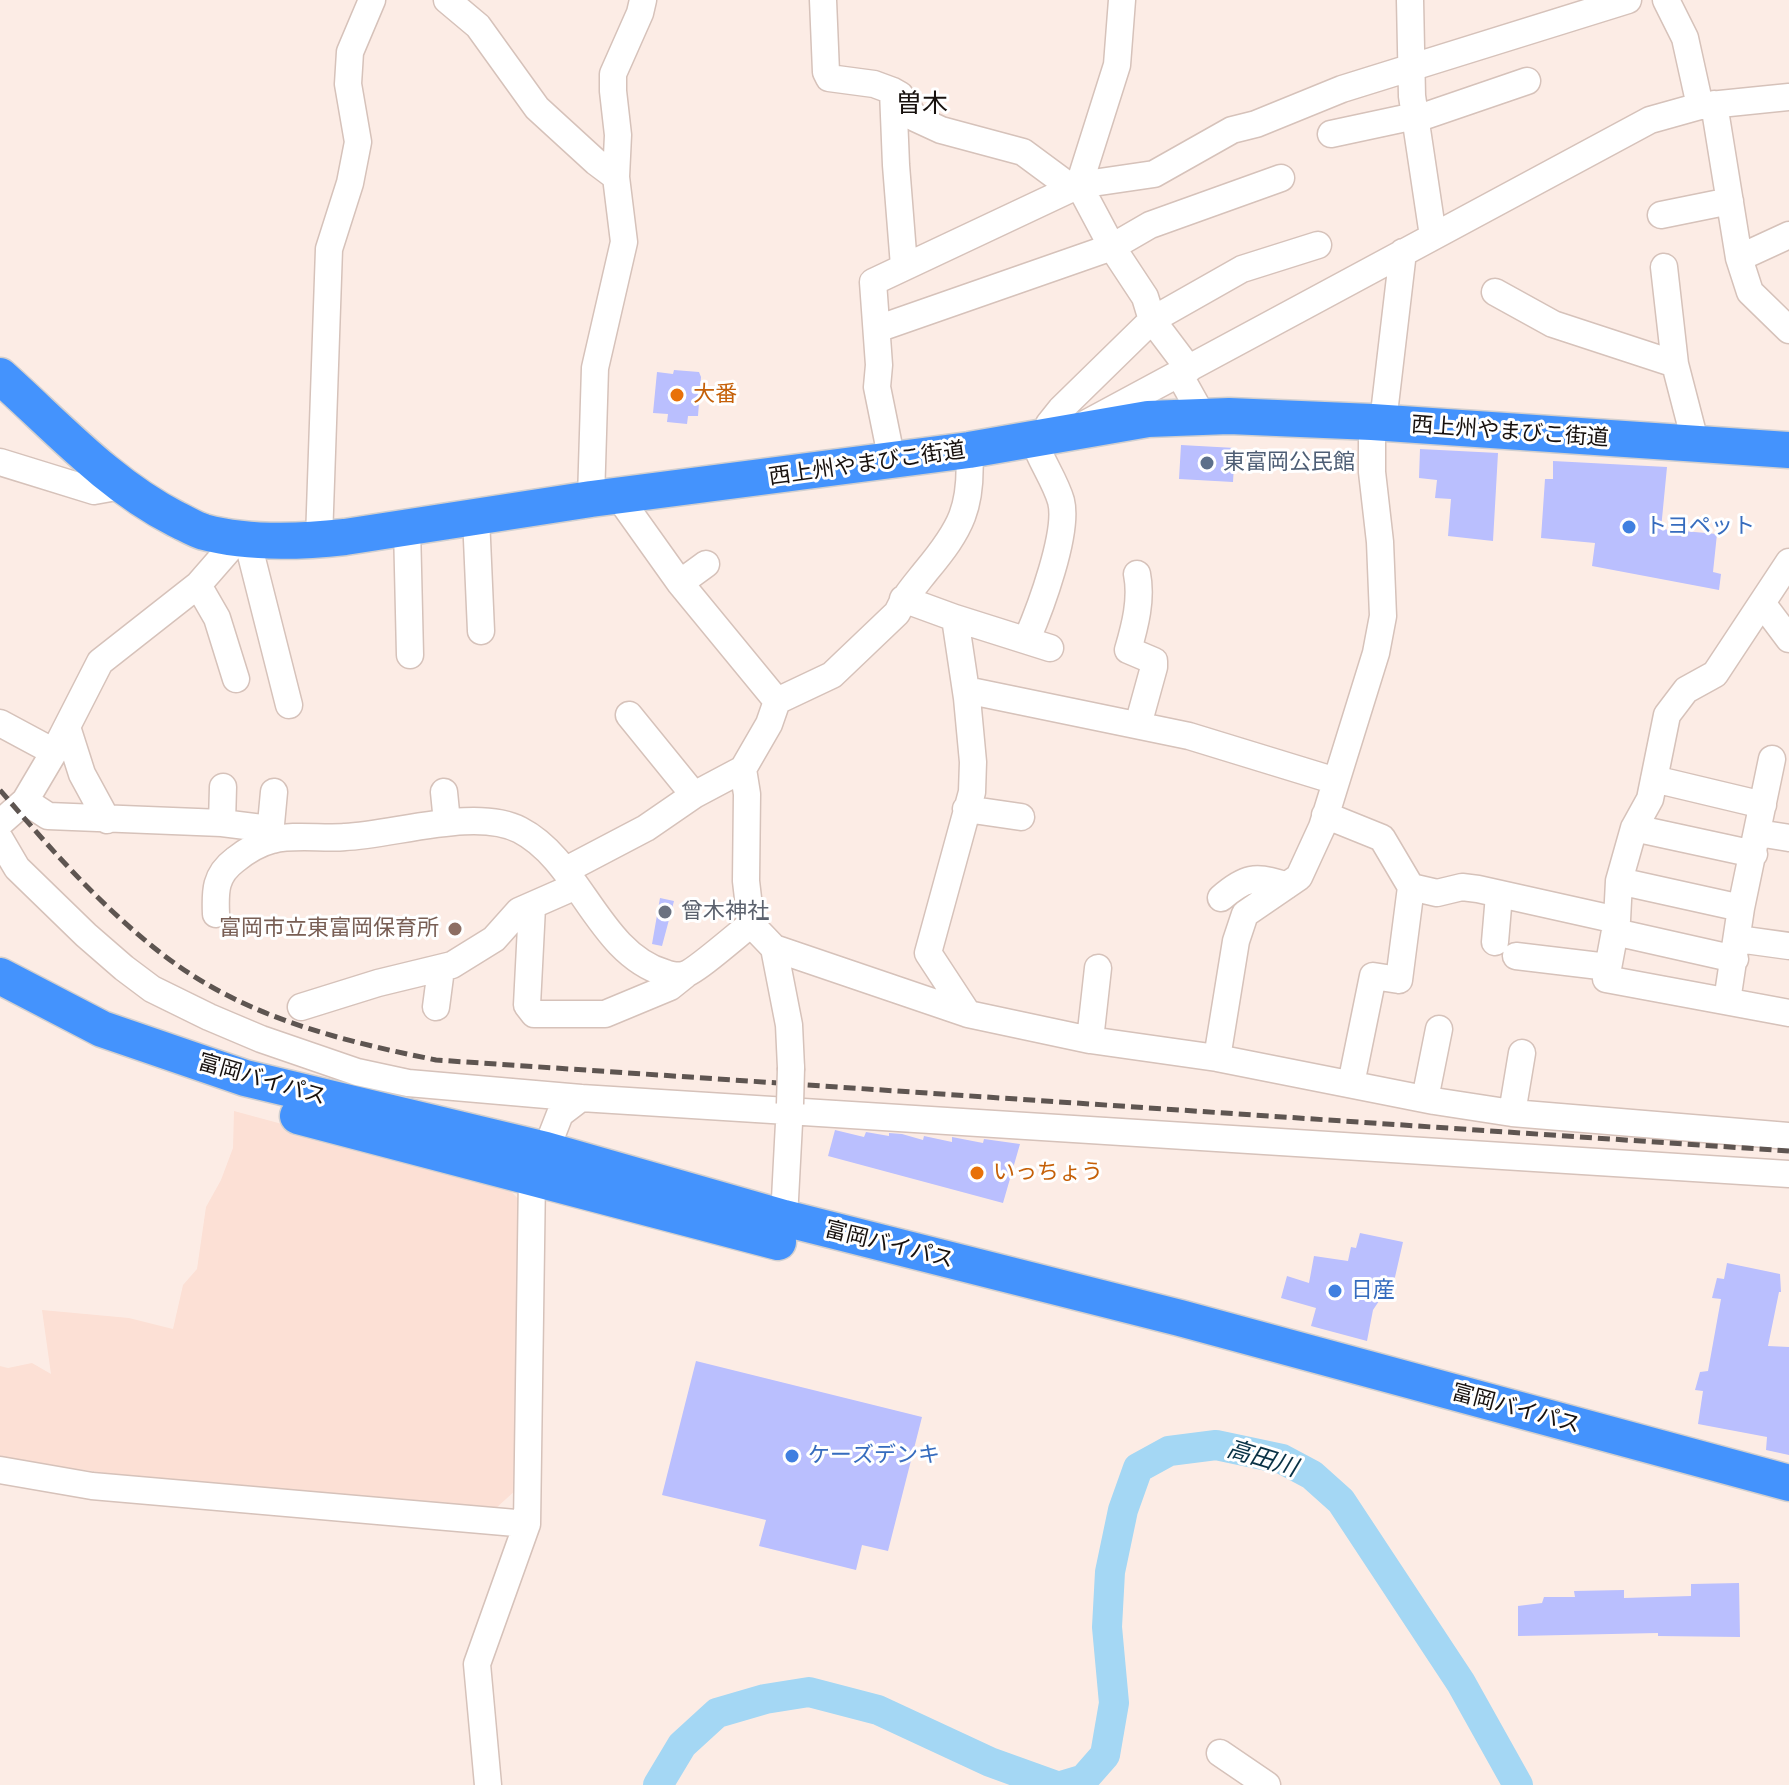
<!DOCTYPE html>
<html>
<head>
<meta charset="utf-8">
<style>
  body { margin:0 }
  canvas { display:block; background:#fcece5 }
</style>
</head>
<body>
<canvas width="1789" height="1785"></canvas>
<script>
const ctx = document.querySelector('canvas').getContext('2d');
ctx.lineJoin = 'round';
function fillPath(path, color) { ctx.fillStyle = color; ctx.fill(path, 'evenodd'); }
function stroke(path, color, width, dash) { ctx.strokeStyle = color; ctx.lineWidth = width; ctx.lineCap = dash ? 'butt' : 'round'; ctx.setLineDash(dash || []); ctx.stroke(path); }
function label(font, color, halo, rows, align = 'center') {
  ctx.font = font + ' Cabin,"Noto Sans JP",sans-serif'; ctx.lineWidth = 6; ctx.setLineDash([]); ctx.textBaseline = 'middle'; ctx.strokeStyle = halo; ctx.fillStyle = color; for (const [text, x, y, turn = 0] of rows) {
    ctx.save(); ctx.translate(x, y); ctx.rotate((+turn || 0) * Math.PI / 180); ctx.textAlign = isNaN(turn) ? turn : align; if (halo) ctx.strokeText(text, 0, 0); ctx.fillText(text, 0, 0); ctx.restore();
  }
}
const built = new Path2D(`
  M234,1111l270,73 18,19 -5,286 -22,20 -319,-26 -176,-25v-92l8,2 24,-5 19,11 -9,-64 87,8 44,11 10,-44 14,-16 9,-62 15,-27 12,-32z`);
const river = new Path2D(`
  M658,1785l24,-40 35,-32 48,-14 44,-7 69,18 112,52 64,23
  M1064,1785l20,-6 21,-24 9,-52 -7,-76 3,-55 13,-62 15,-42 31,-17 47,-6 66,14 30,16 29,26 120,182 57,102`);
const building = new Path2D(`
  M674,370l25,2 2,5 -3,39h-10l-1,8 -20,-2 1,-8 -15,-1 4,-41 16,2z
  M1181,445l54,3 -2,34 -54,-3z
  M1420,449l78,4 -5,88 -45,-5 3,-37 -16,-1 2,-18 -18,-2z
  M1553,461l114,6 -6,62 56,5 -4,38 8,2 -2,16 -127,-24 3,-23 -54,-5 4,-59h8z
  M660,898l14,3 -12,45 -10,-2z
  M835,1130l29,7 2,-5 23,4v-3l13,1 21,6 1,-4 28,6v-5l31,6 1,-4 36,5 -17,59 -175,-47z
  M1360,1233l43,9 -8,35 -22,33 -6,31 -56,-15 5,-18 -35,-10 6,-22 22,7 5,-27 34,5 3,-14 5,1z
  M1727,1263l53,11 1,18h-2l-11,54 21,1v108l-23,-5 1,-13 -69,-13 5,-33 -8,-1 5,-18 8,-1 13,-72 -9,-1 5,-20 7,1z
  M696,1361l226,56 -34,134 -26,-6 -6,25 -97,-24 7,-26 -104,-25z
  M1739,1583l1,54 -82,-1v-3l-140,3v-30l24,-3 2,-6h31l-1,-6 50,-1v8l67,-2v-12z`);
const minor = new Path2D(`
  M447,0l31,26 59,82 59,54 20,15 8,65 -29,126 -4,131
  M823,0l3,72 3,6 45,6 19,7 7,4 15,23 26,12 82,22 46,34 6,1
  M1122,0l-5,65 -38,120 33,62 33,50 7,23 37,49
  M1410,0l2,96 21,140
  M1666,0l19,38 15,68
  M893,91l3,74 8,101
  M1714,104l25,154 11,34 39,38
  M1416,119l111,-38
  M1331,134l84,-18
  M616,177l2,-42 -5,-44v-17l27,-61 3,-13
  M1661,215l69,-14
  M1739,258l50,-23
  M1664,267l11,97 21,81
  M1495,292l58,32 122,40
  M877,329l235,-82 38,-22 131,-47
  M1179,374l24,43
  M1383,422l20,-170
  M1087,423l563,-303 50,-14 89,-9
  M1045,436l4,-12 12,-15 91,-89 90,-51 76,-24
  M969,450c4,57 -8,79 -43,121 -11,14 -22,26 -29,42l-65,62 -55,26 -8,23 -26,45 4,25 -1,87 5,43 23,24 194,66 122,26 127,18 217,43 78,12 277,23
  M892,461l-15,-74 2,-22 -6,-83 206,-97 75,-11 78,-44 24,-6 86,-35 286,-89
  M0,462l94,29 28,-5
  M618,496l62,87 97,118
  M476,517l5,114
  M407,527l3,128
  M247,539l42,166
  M319,539l10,-290 21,-66 8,-41 -10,-58 2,-32 22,-52
  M1789,562l-74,112 -29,16 -19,25 -17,84 -16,29 -15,53 -2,39 -11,59 183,34
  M1137,574c5,25 -2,52 -9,76l26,11v6l-16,58
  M680,583l26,-19
  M198,585l19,33 19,61
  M903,599l52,19 12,80 6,64 -1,30 -44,161 40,61
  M1762,603l27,36
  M955,618l95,30
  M1027,639c13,-30 42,-107 34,-138 -6,-21 -21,-41 -28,-63
  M966,690l223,46 147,45
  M629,715l65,80
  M0,723l54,29
  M67,727l15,47 25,46
  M1654,779l109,26
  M444,792l3,30
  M25,801l23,15 174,7 40,5 12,11
  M966,809l55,8
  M1325,815l57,23 29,49 -12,93 -26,-4 -22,108
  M0,823l25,-22 29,-49 46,-90 98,-77 41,-47
  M222,823l1,-36
  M1634,828l120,26
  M266,832l5,-8 3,-32
  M1758,833l31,5
  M0,839l17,29 69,67 38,33 28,21 57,28 52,22 96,33 51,11 173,15 1208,76
  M566,870l80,-42 48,-33 49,-26
  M1619,881l122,27
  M1411,887l26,6 25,-6 16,2 139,31
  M1221,898c23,-20 35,-24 65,-12
  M532,907l-5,98 7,9h71l65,-27 15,-12
  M216,914c-1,-23 -1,-39 19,-54 10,-8 25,-17 37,-20 20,-6 52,-1 73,-3 49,-2 131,-30 175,-7 60,31 78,123 145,143 4,2 12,3 18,2 11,-2 55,-41 68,-51
  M1615,932l120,27
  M1738,939l51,7
  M1495,942l4,-47
  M774,948l15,77 2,43
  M1516,956l92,11
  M1727,1001l14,-93 31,-149
  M301,1007l77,-24 74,-18 42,-26 25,-28 57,-25
  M436,1007l5,-38
  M1090,1040l8,-72
  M1217,1058l19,-117 9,-27 54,-37 23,-50 54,-174 7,-37 -3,-74 -8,-70v-50
  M1425,1099l14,-70
  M1512,1113l10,-60
  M784,1218l6,-114
  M0,1470l92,16 435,38
  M1220,1753l47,32
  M488,1785l-11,-121 50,-140 5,-347 14,-27 14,-36 21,-16`);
const highway = new Path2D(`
  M0,376c56,50 109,109 176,143 9,4 18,10 28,13 44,12 95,10 141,5l246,-38 378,-49 179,-31 81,-3 143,6 417,28
  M0,976l102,53 143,49 301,72 238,68 396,100 609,165
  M298,1116l480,126`);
const rail = new Path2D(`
  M0,790c58,68 132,152 210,196 70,40 148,58 226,74l1353,91`);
const minorBridge = new Path2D(`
  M790,1104l1,-36`);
const markers = [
  [677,395,8,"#e8710a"],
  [1207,463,8,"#5c6f8a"],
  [1629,527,8,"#3f7fe0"],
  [665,912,8,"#6b7280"],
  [455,929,8,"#8d6e63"],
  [977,1173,8,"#e8710a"],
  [1335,1291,8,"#3f7fe0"],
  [792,1456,8,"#3f7fe0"]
];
const foodNames = [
  ["大番",693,395],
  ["いっちょう",993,1173]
];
const streetNames = [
  ["西上州やまびこ街道",1510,432,4],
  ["西上州やまびこ街道",867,464,-8],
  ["富岡バイパス",262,1080,16],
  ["富岡バイパス",889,1245,14],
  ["富岡バイパス",1516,1409,15]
];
const serviceNames = [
  ["東富岡公民館",1223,463]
];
const shopNames = [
  ["トヨペット",1645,527],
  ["日産",1351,1291],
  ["ケーズデンキ",808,1456]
];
const worshipNames = [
  ["曾木神社",681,912]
];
const educationNames = [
  ["富岡市立東富岡保育所",439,929]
];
const waterNames = [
  ["高田川",1262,1459,17]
];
const quarterNames = [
  ["曽木",922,104]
];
fillPath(built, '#fce0d5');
stroke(river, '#a4d7f4', 30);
fillPath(building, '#babffe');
stroke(minor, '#d6c2ba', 29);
stroke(highway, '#d1cfcf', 39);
stroke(minor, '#fff', 26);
stroke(highway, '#4493fd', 36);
stroke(rail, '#5e5551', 5, [12, 6]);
stroke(minorBridge, '#d6c2ba', 29, []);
stroke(minorBridge, '#fff', 26);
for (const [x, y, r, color] of markers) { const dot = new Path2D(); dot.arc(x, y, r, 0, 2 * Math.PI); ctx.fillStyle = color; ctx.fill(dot); stroke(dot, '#fff', 3); }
label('22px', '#c56008', '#fff', foodNames, 'left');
label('22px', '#17110e', '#fff', streetNames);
label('22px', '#4e5e75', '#fff', serviceNames, 'left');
label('22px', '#366cbe', '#fff', shopNames, 'left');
label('22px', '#5b616d', '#fff', worshipNames, 'left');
label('22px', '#785e54', '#fff', educationNames, 'right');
label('italic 24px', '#083145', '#fff', waterNames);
label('26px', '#17110e', '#fff', quarterNames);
</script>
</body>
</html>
